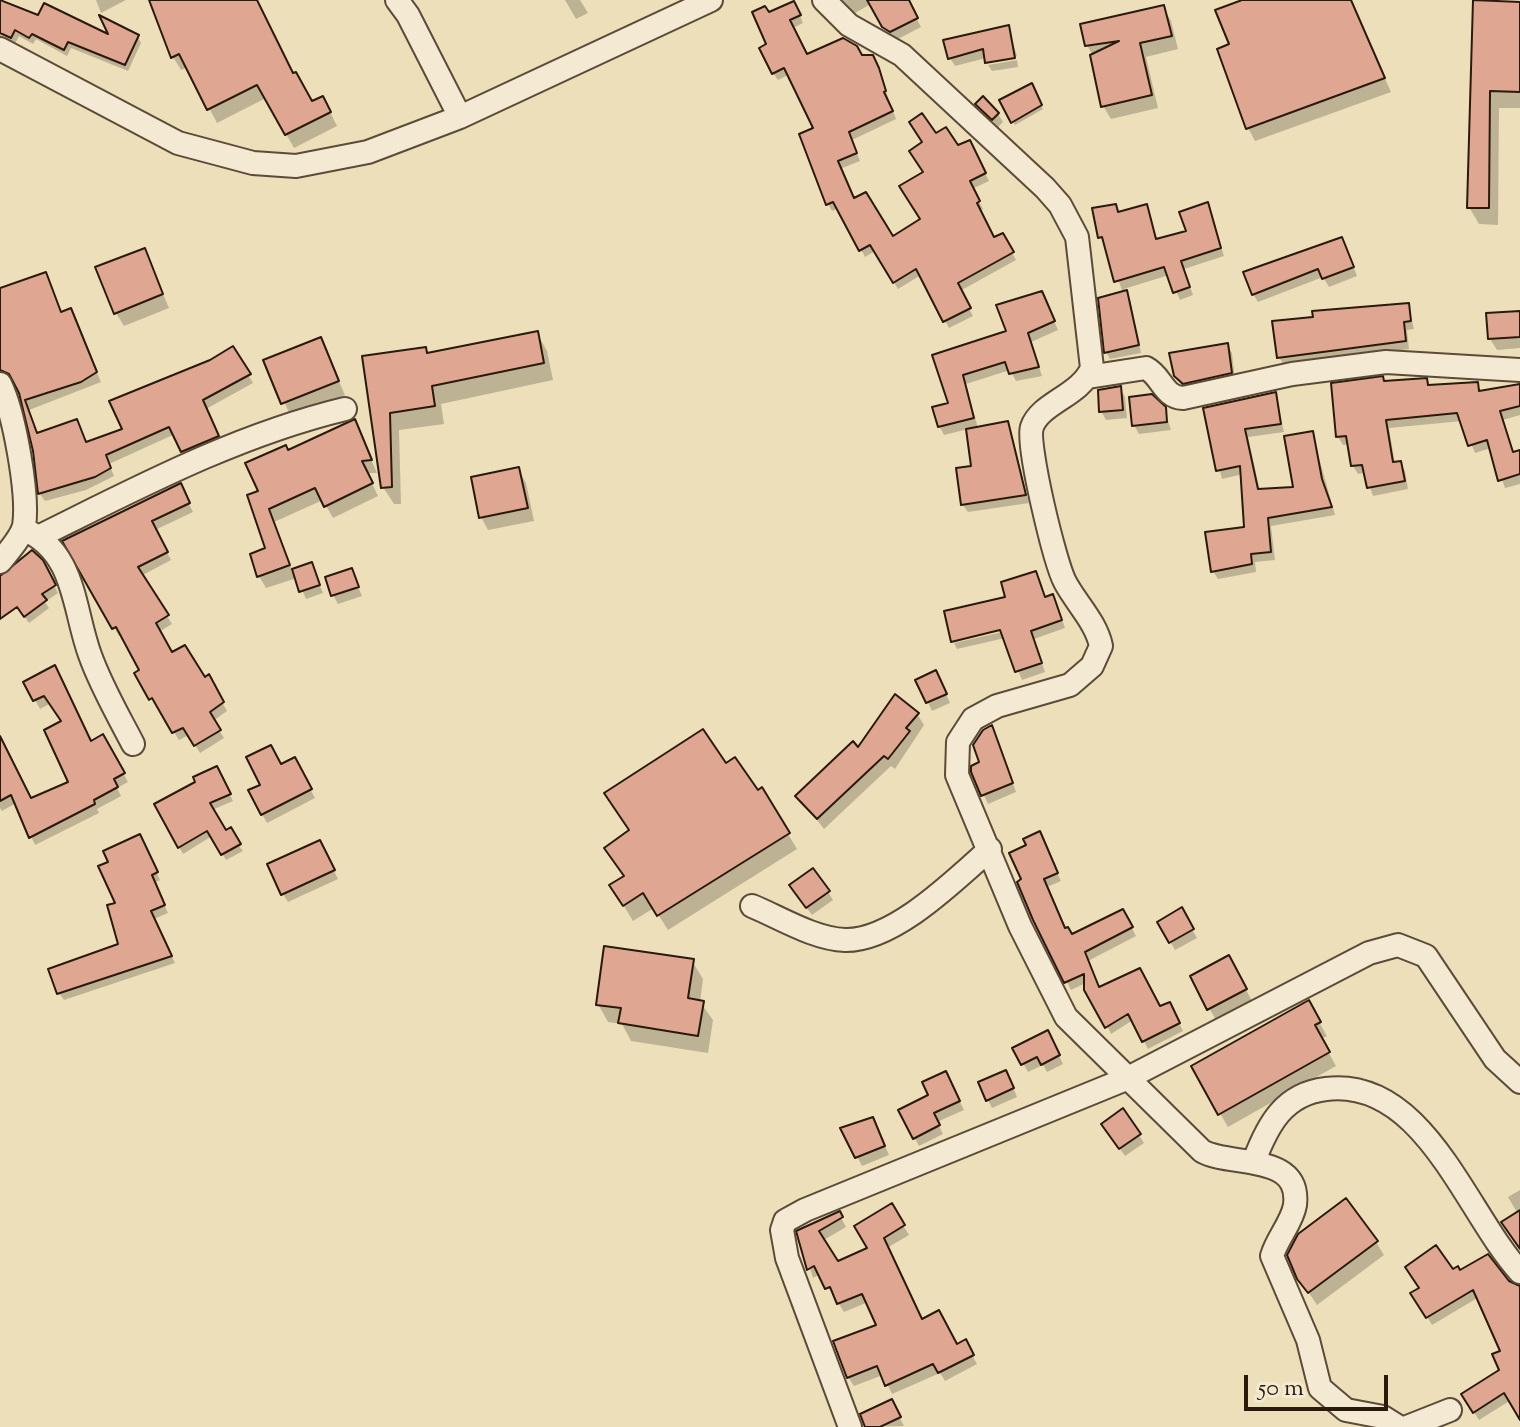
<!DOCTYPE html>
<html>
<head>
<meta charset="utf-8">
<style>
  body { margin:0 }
  #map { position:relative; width:1520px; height:1427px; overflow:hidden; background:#eedfbb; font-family:"Sorts Mill Goudy",serif }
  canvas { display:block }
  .scale { position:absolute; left:1244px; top:1375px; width:144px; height:36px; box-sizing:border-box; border:4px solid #2a1a0b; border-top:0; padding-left:10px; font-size:24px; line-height:28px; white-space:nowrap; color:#2a1a0b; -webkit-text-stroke:6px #f4ead3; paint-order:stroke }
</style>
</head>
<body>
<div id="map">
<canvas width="1520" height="1427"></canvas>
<div class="scale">50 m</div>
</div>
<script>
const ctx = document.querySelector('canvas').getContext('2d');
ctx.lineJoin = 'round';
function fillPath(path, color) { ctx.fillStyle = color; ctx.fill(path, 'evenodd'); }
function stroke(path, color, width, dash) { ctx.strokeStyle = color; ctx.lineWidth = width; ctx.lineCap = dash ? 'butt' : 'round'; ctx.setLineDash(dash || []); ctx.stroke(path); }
const shadow = new Path2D(`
  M96,0h30l-25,13z
  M149,0h107l37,76 19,28 18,8 7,14 -43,22 -28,-50 -49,25 -29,-56 -7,3 -8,-13z
  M565,0h15l8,13 -12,6z
  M839,0h68l14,27 -25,13 -7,-4 -18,-32 -16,9z
  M1247,0h103l41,92 -136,49 -7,-13 -16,-82z
  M1475,0l45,4v104h-21l-1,117 -19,-1 -10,-17z
  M0,1l39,16 74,21 25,-1 3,6 -13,28 -57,-23 -4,8 -31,-17 -3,5 -14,-8 -4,8 -15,-8z
  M1163,7l8,14 7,28 -32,8 12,51 -47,11 -8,-13 -10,-50 -6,-11z
  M798,11l5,12 -10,5 13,28 55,1 15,7 20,55 -44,21 8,21 -20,8 14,32 39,37 30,-18 2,-47 10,-37 22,12 16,2 16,31 -17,8 11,20 -4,2 15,29 8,-5 14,25 -56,31 13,25 -24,12 -28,-53 -23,14 -23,-38 -10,6 -26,-49 -7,3 -4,-7 -12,-75 -26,-55 -12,6 -5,-7 -4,-28 -1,-30z
  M1008,27l9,29 -30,5 -1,-3 -31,8 -5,-8z
  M1017,60l1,7 -26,4 -4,-6z
  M1031,86l12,23 -28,16 -14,-24z
  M978,104l20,10 5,8 -5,5z
  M1207,204l17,52 -40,13 9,26 -13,5 -11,-25 -45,14 6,10 11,54 -31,6 -4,-7 17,-59 -17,-48 -6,-8 15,-31 5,8 26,-8 12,35 31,-9z
  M1346,248l11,28 -28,11 -6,-10 -65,25 -5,-8z
  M144,250l25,58 -45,18 -8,-13z
  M45,274l17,40 11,4 28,64 -72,28 2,8 -15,-36 -10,-2 -6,-10v-80z
  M1046,302l12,28 -27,12 11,34 -26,5 -6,-11 -44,14 12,44 29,-5 4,8 18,72 -61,9 -5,-7 10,-38 -5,-38 -24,6 -4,-8 -5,-18 16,-5 -16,-48 74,-24z
  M1408,305l6,24 -7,1 2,19 -125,16 -5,-8 -4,-34 77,-15z
  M1520,313v35l-23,2 -7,-11z
  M537,333l10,18 6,29 -112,24 3,20 -45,6 2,74h-7l-11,-17 -18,-129 60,-9 3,6z
  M320,339l25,56 -54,22 -25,-56z
  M1227,345l5,8 3,28 -46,11 -8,-7 -5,-9z
  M233,349l20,34 -47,26 15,35 -34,15 -12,-25 -66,30 5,12 -28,14 -41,11 -5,-7 -8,-57 45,-16 10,23 38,-13z
  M1426,380l4,7 47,-3 5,9 38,-7v29l-17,5 11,34 6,-2v32l-15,4 -14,-40 -16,5 -13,-32 -73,7 6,36 5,-1 5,8 3,18 -35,7 -8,-23 -7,1 -5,-8 -3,-22 -7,1 -5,-8 47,-54z
  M1120,388l5,9 2,21 -21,2 -5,-9z
  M1275,394l9,38 -36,5 12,54 35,-2 17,-56 23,82 -64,11 4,34 -20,2 1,10 -38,7 -5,-8 33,-42 -3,-55 -21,5 -17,-69z
  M1164,408l7,22 -32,4 -5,-9z
  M354,421l23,52h-10l11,23 -45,22 -10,-18 -49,22 18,48 19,-6 12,29 -17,6 -9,-21 -31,10 -7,-12 9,-26 -7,-57 27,-41z
  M518,469l8,14 8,38 -46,9 -7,-13z
  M184,494l9,18 -38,18 16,30 -30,16 31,48 -13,8 13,23 32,24 4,-2 19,34 -14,10 11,17 -24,15 -11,-18 -10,5 -42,-67 5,-2 -20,-37 -3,2 -54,-95z
  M41,562l17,31 -13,9 4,6 -20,15 -24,-33z
  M351,570l11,26 -24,8 -5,-9z
  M1036,574l10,25 6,-3 5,9 8,23 -31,11 11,33 -23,8 -17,-42 -48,11 -3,-6 57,-13 -3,-32z
  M54,668l37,76 12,-7 25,45 -11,6 4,8 -24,13 2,4 -64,32 -19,-42 -14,8 -2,-3v-71l31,63 40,-17 -7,-61 -13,-19 -11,6 -15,-27z
  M918,681h22l10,22 -18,8z
  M917,714l7,11 -29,44 -4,-3 -67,63 -26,-33 60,-46z
  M996,736l20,56 -28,12 -15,-32z
  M294,759l21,39 -48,25 -5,-9v-28l18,-20z
  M725,766l63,68 9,15 -129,81 -14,-22 -21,13 -12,-20 5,-24z
  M220,775l13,26 -21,9 31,41 -17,9 -14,-24 -29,18 -27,-49z
  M1043,842l18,39 -14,6 19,43 6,7 51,-26 13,25 -48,25 12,29 60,19 9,-5 14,27 -35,18 -15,-29 -22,14 -25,-51 -15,7 -52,-108z
  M143,844l17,36 -6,3 14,30 -14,6 21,44 -111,37 -5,-7 62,-48 -3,-41z
  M324,851l14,28 -50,23 -5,-8z
  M828,892l5,8 -21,15 -16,-21z
  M1181,910l16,28 -22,12 -16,-27z
  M692,961l11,18 -3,23 13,18 -5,33 -77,-12 -9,-17 -14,-2 -10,-18z
  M1236,971l17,32 -36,19 -25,-45z
  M1308,1003l19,33 -6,3 15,27 -108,61 -35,-60z
  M1052,1041l11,23 -16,8 -4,-7 -15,7 -13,-23z
  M1010,1080l7,17 -25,11 -4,-8z
  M950,1082l14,28 -27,12 6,12 -24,12 -19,-35z
  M877,1128l12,27 -27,11 -9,-17z
  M1109,1133l30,2 5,8 -19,13z
  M1520,1190v57l-2,-33 -10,-17z
  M891,1206l18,29 -22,13 35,73 34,25 9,-4 12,22 -32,17 -5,-8 -48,21 -9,-19 -29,11 -6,-9 31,-51 -11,-24 -24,10 -24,-38 -7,4 -14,-46 40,-18 7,13 -24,14 15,23 33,-15z
  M1376,1242l8,13 -67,50 -18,-27z
  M1457,1269l22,28 -47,28 -19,-31z
  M1520,1303v113l-9,-16 -32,20 -16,-25 38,-24 1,-19z
  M891,1401l13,25 -37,1z`);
const building = new Path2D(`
  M0,0l38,15 6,-12 64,31 -9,-19 40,20 -14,30 -57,-23 -4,8 -32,-16 -3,4 -14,-8 -4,8 -11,-5z
  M149,0h108l36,73 3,-1 16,29 11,-5 8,16 -46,23 -28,-50 -50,25 -28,-56 -8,4z
  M867,0h42l9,18 -28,14 -8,-5z
  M1242,0h109l34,78 -139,51 -29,-80 12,-5 -14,-34z
  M1473,0l47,2v90l-30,-1 -1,117h-22z
  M794,1l7,14 -11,5 17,34 36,-16 14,8 5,9h11l6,13 7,23 -2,1 9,19 -44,21 8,21 -19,8 16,37 12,-6 27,44 27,-17 -21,-33 24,-14 -14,-21 13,-9 -13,-20 13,-9 14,20 10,-6 12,18 12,-5 16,33 -16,8 10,20 -3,2 17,34 9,-4 11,19 -56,31 13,25 -28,14 -27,-53 -23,14 -23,-38 -11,6 -26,-49 -7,3 -27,-71 14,-6 -29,-60 -12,6 -13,-26 7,-4 -14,-32 13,-6 4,6z
  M1164,5l8,31 -32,7 12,52 -51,12 -11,-52 29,-14 -34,5 -5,-22z
  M1009,25l6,33 -30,5 -2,-14 -35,10 -5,-19z
  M1032,83l10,22 -31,18 -12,-23z
  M983,96l16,17 -7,7 -17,-16z
  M1208,202l13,46 -40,13 9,26 -17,6 -9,-26 -50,15 -12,-45 -4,1 -6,-30 24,-4 2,8 29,-8 9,35 30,-8 -7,-19z
  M1342,237l12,30 -32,12 -4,-10 -66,26 -9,-23z
  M145,248l18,46 -49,20 -19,-47z
  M46,272l15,40 10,-4 26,64 -16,10 -56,18 12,33 40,-14 9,23 36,-13 -13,-28 101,-41 23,-14 18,28 -48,26 16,36 -38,16 -12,-25 -63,28 5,13 -16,9 -57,17 -5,-43 -14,-58 -10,-19 -9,-4v-82z
  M1127,290l12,55 -35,8 -6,-55z
  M1042,291l13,30 -27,12 11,34 -30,7 -4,-12 -42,13 11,43 -36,9 -6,-20 16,-4 -16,-48 74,-24 -10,-26z
  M1409,303l2,18 -7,1 2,19 -129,17 -5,-37 41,-4 -1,-6z
  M1520,311v26l-32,2 -2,-26z
  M538,331l6,32 -112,23 3,20 -45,7 2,74 -11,1 -19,-132 64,-9 1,6z
  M321,337l18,44 -58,23 -18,-44z
  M1228,343l4,30 -49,11 -9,-8 -5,-23z
  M1383,376l1,5 43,-3 1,7 50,-3 1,9 41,-7v22l-20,5 13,41 7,-2v24l-22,7 -11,-41 -19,6 -11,-33 -71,7 7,42 8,-1 4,20 -38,7 -5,-23 -11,1 -5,-30 -10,1 -5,-54z
  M1121,386l2,24 -24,2 -1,-22z
  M1276,392l5,32 -36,5 13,60 35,-2 -9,-51 29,-5 9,48 10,28 -64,11 3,34 -20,2 1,10 -41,8 -6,-40 39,-5 -4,-61 -24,5 -13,-63z
  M1152,394l14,13 1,15 -35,4 -3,-29z
  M355,419l17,41 -10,1 11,22 -49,24 -9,-19 -46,21 21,56 -33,12 -7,-23 15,-6 -18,-53 11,-4 -13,-28 41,-18 2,5z
  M1008,421l18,74 -65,10 -5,-37 15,-2 -5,-37z
  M519,467l9,41 -49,10 -8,-41z
  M181,483l9,20 -38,18 16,31 -30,15 31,48 -13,8 16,29 13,-7 20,32 4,-3 15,28 -14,10 11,18 -27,16 -11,-18 -11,5 -20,-35 -3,2 -15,-27 5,-3 -23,-43 -4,2 -50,-88z
  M32,550l11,10 13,25 -14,9 5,6 -23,17 -7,-10 -17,12v-43z
  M312,562l8,23 -21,7 -7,-23z
  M352,568l7,19 -28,9 -6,-19z
  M1036,571l9,26 8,-3 9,26 -31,11 11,32 -27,9 -15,-42 -49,12 -7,-31 61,-14 -4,-15z
  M55,665l36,76 12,-7 22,39 -11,6 4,8 -24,13 1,4 -66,34 -18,-43 -11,6v-65l31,62 37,-16 -24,-52 17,-9 -17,-25 -11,5 -10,-19z
  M936,670l11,24 -21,9 -11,-23z
  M895,694l24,19 -13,15 4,3 -22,28 -4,-3 -67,63 -22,-23 58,-55 5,6z
  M992,725l21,58 -32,13 -10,-24v-6l8,-4 -6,-17 10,-15z
  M703,729l23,34 9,-6 23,33 4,-3 28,46 -133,83 -14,-23 -20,13 -14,-21 15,-9 -20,-28 25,-18 -25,-37z
  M271,745l10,19 14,-7 17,32 -51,26 -13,-25 12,-5 -14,-28z
  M217,766l14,28 -21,9 16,27 5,-3 10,17 -20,11 -14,-24 -29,17 -24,-44 41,-22 -2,-5z
  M1040,831l18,42 -14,6 21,49 3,-1 4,7 51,-25 10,18 -48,25 14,35 41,-19 20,38 10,-4 10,21 -38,19 -14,-28 -23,14 -21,-38v-16l-20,9 -31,-63 -16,-38 4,-3 -12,-26 17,-8 -3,-6z
  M140,834l18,38 -6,3 13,30 -14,6 21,45 -115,38 -9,-25 70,-25 -11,-39 8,-2 -17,-37 10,-4 -5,-11z
  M320,840l15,30 -54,25 -14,-31z
  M813,868l17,23 -24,17 -17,-23z
  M1182,907l12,22 -25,14 -12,-21z
  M604,946l90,13 -6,39 16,3 -6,35 -80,-13 3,-15 -25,-3z
  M1229,955l18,34 -40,21 -17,-34z
  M1309,1000l12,22 -6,3 15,27 -112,63 -27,-49z
  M1048,1030l12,25 -19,10 -4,-8 -16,8 -9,-17z
  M1006,1070l8,18 -28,13 -8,-19z
  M946,1071l14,30 -26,12 6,12 -27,14 -15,-29 30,-15 -6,-13z
  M1123,1108l18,26 -22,15 -18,-25z
  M873,1117l12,29 -30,12 -15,-30z
  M1346,1198l32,43 -70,52 -11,-14 -10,-24 11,-21z
  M892,1203l13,22 -21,13 38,81 17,-9 18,34 9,-5 8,16 -36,18 -5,-9 -48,22 -8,-20 -30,12 -14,-37 43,-16 -14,-31 -25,10 -7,-17 -5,2 -11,-23 -7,4 -11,-39 44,-20 3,6 -24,14 19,30 29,-13 -13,-22z
  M1520,1210v39l-19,-27z
  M1436,1245l17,24 5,-3 2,4 28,-16 21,27 11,5v134l-16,-27 -31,20 -12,-19 38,-24 -7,-16 8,-3 -27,-61 -47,28 -16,-25 9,-5 -14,-21z
  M892,1399l9,18 -21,10h-15l-5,-13z`);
const minor = new Path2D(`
  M397,0l11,15 52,102
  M824,0l25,25 53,30 143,133 15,17 17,32 15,131c-12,28 -52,35 -60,59 -6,17 23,136 33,155 11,21 31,40 36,64l-9,20 -22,19 -73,21 -24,13 -15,23 -1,33 63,151 46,91 136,134c27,16 99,1 93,54 -3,18 -18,33 -23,51l36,84 12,48 26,22 37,7 16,10
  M0,49l178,94 75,20 43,3 72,-14 92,-35 251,-117
  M1088,377l58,-9c16,8 17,29 37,30l109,-24 94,-12 134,8
  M0,384c14,28 29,111 24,142 -3,12 -16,26 -24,36
  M23,529c53,22 50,80 67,126 11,31 28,60 43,89
  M40,536c99,-49 197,-101 305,-127
  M752,906c27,11 62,33 93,34 49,1 110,-60 145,-91
  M1254,1161c14,-37 30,-67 72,-72 98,-12 140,124 194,183
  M850,1427l-63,-169 -5,-28 3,-9 20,-11 321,-131 243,-126 29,-8 28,11 69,103 25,23
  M1407,1427l43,-17`);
fillPath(shadow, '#0003');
fillPath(building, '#dfa792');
stroke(building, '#2a1a0b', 2);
stroke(minor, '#5b4b37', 26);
stroke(minor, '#f4ead3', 22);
</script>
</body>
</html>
